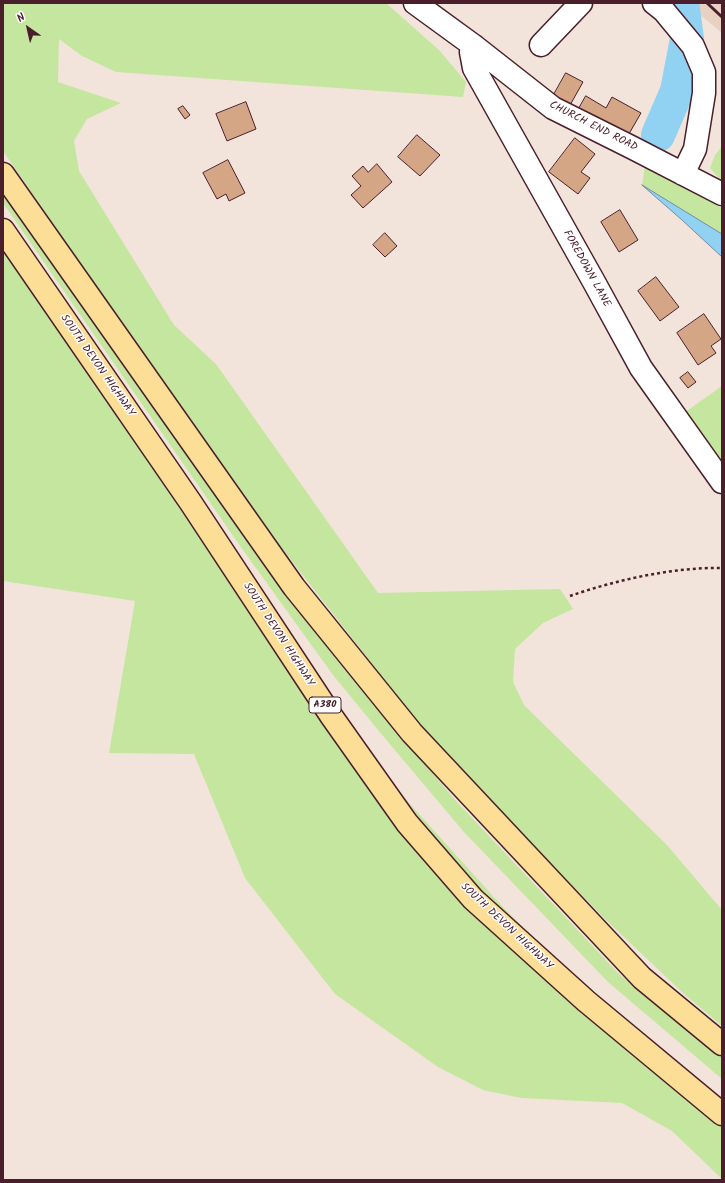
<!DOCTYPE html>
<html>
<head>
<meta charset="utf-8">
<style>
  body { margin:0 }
  #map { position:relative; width:725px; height:1183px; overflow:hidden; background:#f2e4db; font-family:Kalam,sans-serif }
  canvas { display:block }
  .frame { position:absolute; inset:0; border:4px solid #4a1f2b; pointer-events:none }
  .north { position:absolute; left:8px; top:8px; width:40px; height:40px; -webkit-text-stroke:3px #fff; paint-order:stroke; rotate:326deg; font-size:11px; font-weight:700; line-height:16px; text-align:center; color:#4a1f2b }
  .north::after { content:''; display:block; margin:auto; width:14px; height:18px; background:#4a1f2b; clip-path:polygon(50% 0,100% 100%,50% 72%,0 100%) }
</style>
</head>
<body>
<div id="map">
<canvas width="725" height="1183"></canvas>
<div class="frame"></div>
<div class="north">N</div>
</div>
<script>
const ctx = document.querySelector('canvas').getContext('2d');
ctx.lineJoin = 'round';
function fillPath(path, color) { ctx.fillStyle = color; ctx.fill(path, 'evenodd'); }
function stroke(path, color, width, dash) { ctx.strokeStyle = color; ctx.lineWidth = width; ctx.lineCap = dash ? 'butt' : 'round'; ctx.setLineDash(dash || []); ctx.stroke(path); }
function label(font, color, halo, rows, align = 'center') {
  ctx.font = font + ' Kalam,sans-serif'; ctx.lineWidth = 3; ctx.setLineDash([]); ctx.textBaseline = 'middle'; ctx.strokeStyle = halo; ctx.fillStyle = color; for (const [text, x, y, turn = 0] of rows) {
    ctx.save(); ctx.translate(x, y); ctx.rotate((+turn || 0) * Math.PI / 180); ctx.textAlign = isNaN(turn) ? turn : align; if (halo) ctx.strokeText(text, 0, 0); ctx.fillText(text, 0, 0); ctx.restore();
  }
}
const built = new Path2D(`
  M686,3h36v30z`);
const green = new Path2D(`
  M3,3h383l53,47 27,32 -3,15 -347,-25 -34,-16 -23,-17 -1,43 63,21 -34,16 -13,22 5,30 95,154 42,39 162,229 182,-4 13,20 -30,14 -28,26 -2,33 11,23 143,140 55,65v116l-39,-33 -77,-73 -142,-146 -40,-44 -166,-212 -89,-126 -166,-241z
  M722,146v36l-12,-14 5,-13z
  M645,166l77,42v26l-80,-49z
  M3,189l219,316 119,160 116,137 162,172 103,84v21l-114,-97 -145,-151 -85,-101 -45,-55 -95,-132 -235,-340z
  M3,242l349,491 58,71 92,102 108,109 112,100v64l-50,-48 -50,-28 -101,-5 -38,-8 -45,-23 -103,-73 -90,-116 -51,-124 -85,-1 26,-152 -132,-20z
  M722,386v79l-41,-50z`);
const water = new Path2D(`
  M642,185l80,49v23l-40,-37z`);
const river = new Path2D(`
  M658,135l19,-44 10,-52 -4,-30 -4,-6`);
const building = new Path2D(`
  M566,73l17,9 -14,25 -17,-9z
  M586,96l20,12 6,-11 29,16 -15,26 -49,-27z
  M246,102l10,27 -29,12 -11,-27z
  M183,106l7,9 -5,4 -7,-10z
  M417,135l23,20 -20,21 -22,-19z
  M575,138l20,16 -14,18 9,6 -12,16 -29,-22z
  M228,160l17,33 -16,8 -3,-7 -9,5 -14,-26z
  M377,164l15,18 -29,26 -12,-13 10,-9 -9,-10 11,-10 5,6z
  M620,210l18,30 -19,12 -18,-30z
  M385,233l12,13 -12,11 -12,-12z
  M656,277l23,30 -19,14 -22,-30z
  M704,314l17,25 -10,7 5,7 -18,12 -21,-32z
  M688,372l8,10 -8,6 -8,-10z`);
const path = new Path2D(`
  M570,596c46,-16 103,-29 152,-28`);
const minor = new Path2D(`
  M415,3l59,43 79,62 80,40 89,46
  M654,3l10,8 29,35 11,26v21l-9,56 -12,25
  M541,45l40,-42
  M474,46l-3,6 3,16 120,214 47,86 81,114`);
const highway = new Path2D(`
  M3,174l291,413 118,146 230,245 80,66
  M3,230l188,273 141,214 75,106 66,76 113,102 136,113`);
const rail = new Path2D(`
  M707,3l15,14`);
const shields = [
  [325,705,32]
];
const shieldNames = [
  ["A380",325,705]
];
const streetNames = [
  ["CHURCH END ROAD",593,127,27],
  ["FOREDOWN LANE",586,269,61],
  ["SOUTH DEVON HIGHWAY",97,366,55],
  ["SOUTH DEVON HIGHWAY",278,635,57],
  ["SOUTH DEVON HIGHWAY",506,927,43]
];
fillPath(built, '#e9d1c2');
fillPath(green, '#c5e69f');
fillPath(water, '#91d1f2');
stroke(water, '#758aa2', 1);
stroke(river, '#91d1f2', 34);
fillPath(building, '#d4a686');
stroke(building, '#4a1f2b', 1);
stroke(minor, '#4a1f2b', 25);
stroke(highway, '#4a1f2b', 25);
stroke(path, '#4a1f2b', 2.5, [3, 3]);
stroke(minor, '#fff', 22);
stroke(highway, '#fdde96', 22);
stroke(rail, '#4a1f2b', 3);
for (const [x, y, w] of shields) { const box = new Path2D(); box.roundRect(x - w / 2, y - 8, w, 16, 3); ctx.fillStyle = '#fff'; ctx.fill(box); stroke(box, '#4a1f2b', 1); }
label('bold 10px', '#4a1f2b', null, shieldNames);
label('11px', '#4a1f2b', '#fff', streetNames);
</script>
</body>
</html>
